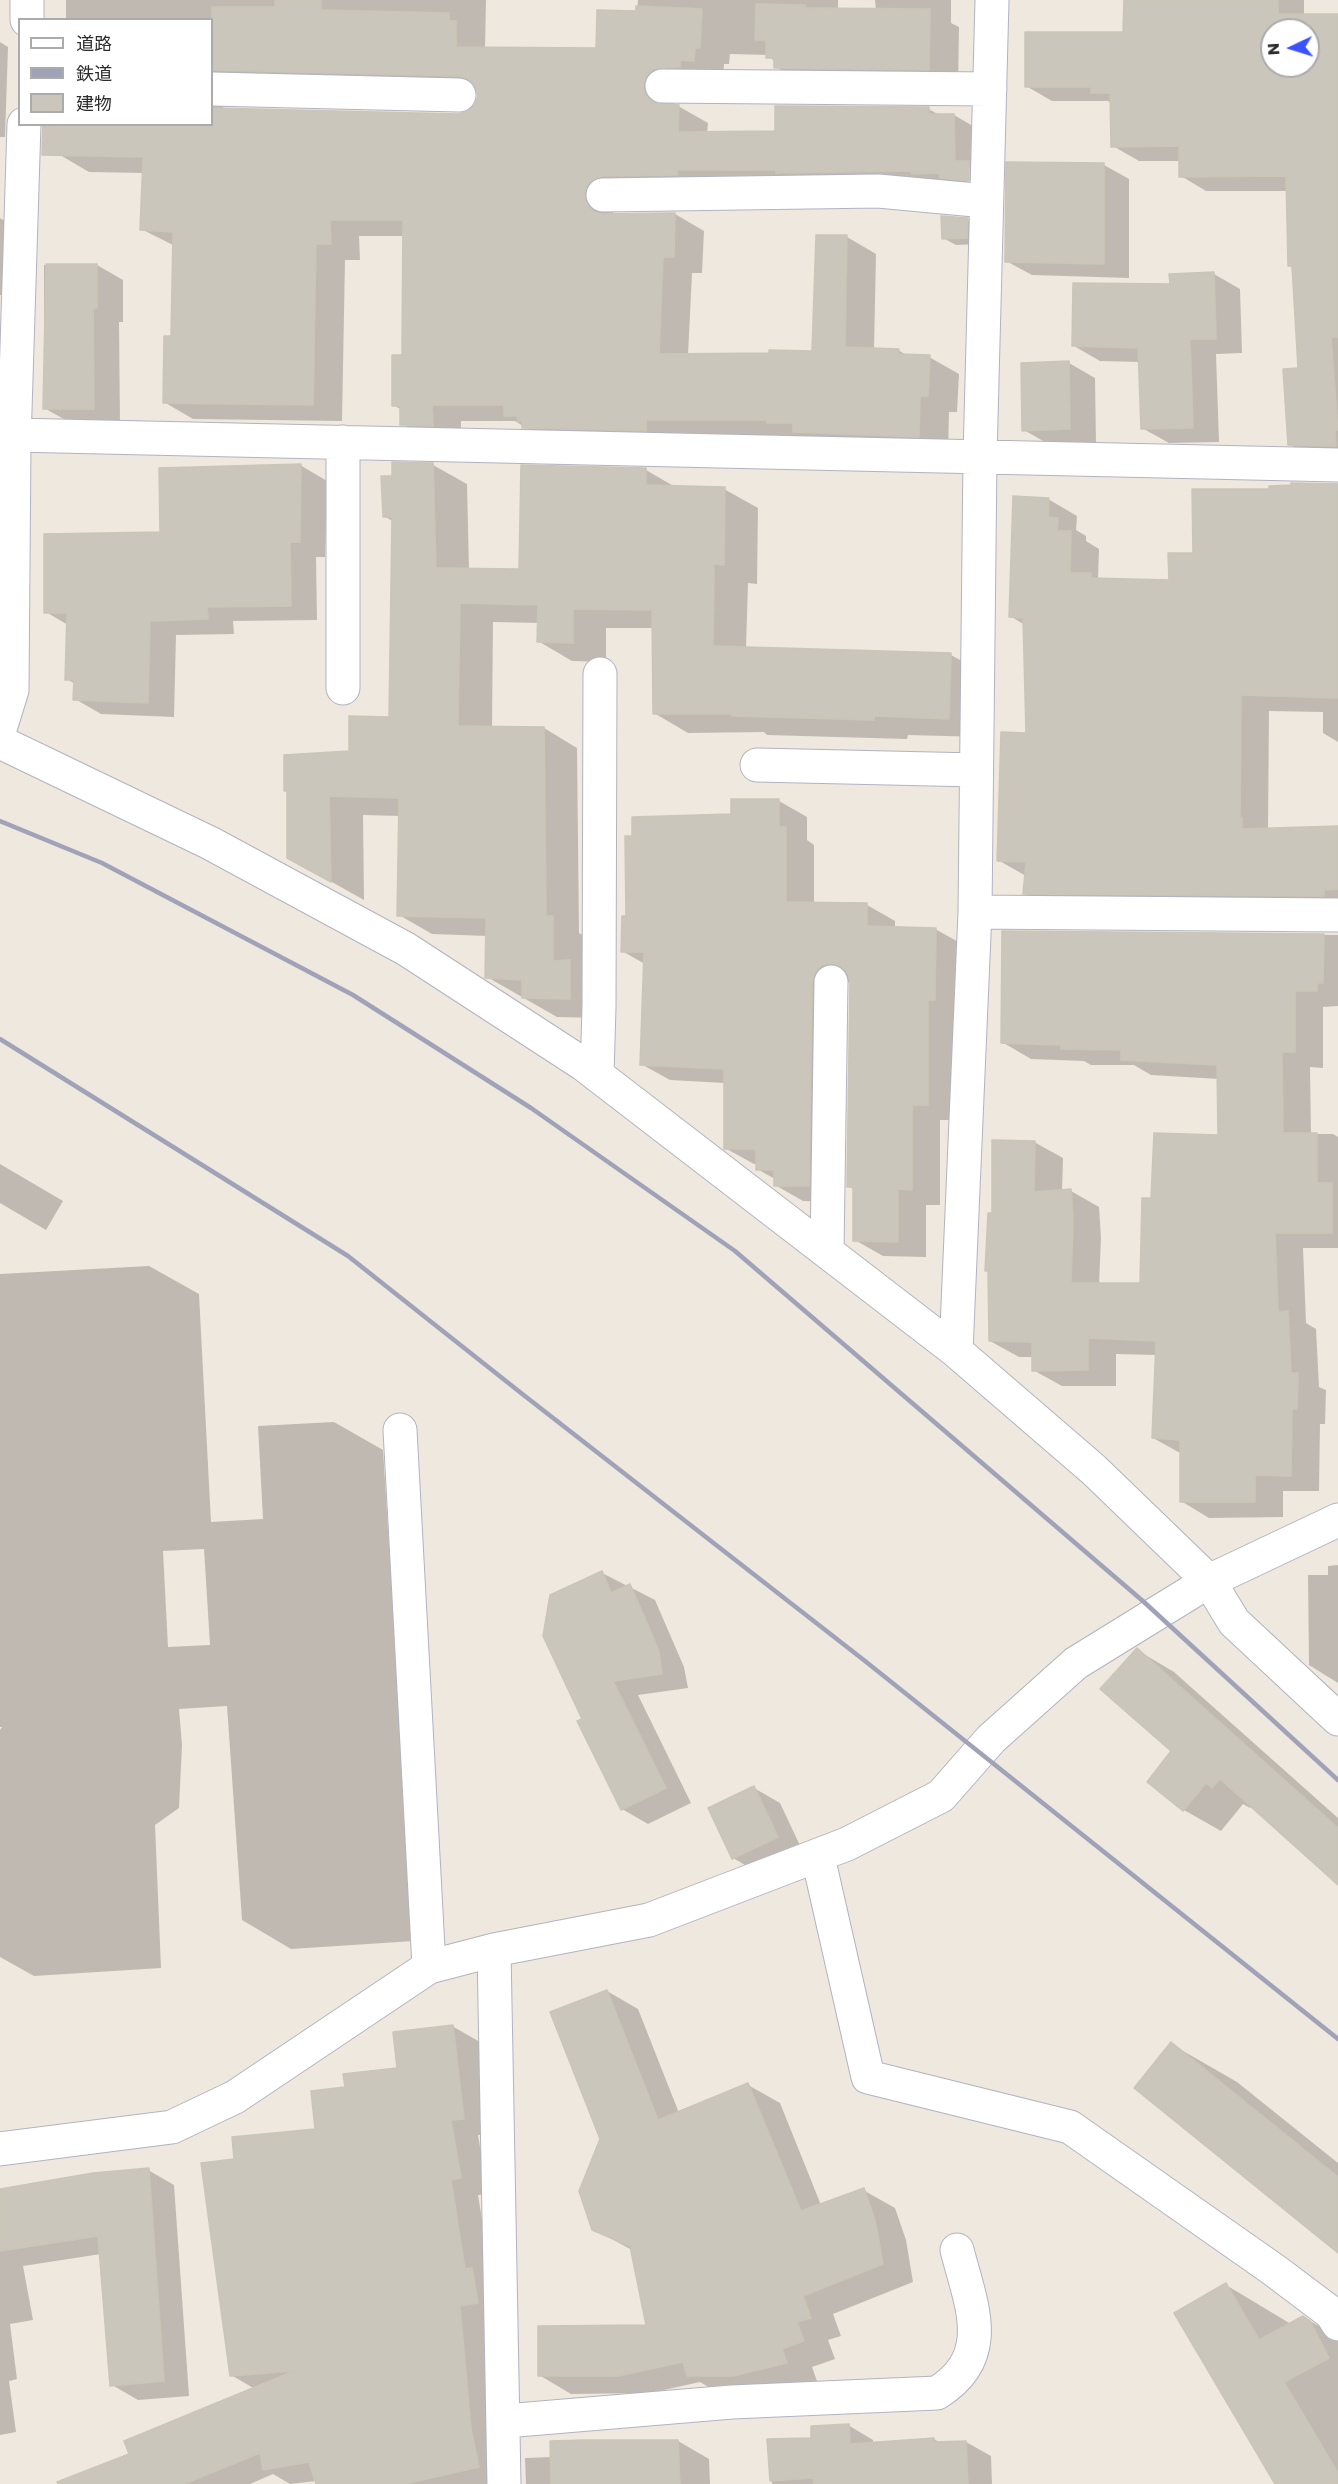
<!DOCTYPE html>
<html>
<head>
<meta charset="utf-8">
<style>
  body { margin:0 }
  #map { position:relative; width:1338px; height:2484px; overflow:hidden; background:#efe8de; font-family:Poppins,"Noto Sans JP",sans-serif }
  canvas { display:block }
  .legend { position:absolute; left:18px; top:18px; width:195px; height:108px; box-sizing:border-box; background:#fff; border:2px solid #ababab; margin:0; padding:8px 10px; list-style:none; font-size:18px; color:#2c2c2c }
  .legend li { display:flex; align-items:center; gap:12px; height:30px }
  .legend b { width:30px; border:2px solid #ababab }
  .north { position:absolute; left:1260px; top:18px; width:60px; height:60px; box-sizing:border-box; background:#fff; border:2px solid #ababab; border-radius:50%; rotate:266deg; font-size:16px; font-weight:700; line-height:24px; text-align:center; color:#2c2c2c }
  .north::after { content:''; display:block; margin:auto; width:21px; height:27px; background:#3b53ff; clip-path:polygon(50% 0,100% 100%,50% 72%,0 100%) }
</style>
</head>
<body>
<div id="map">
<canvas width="1338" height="2484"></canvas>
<ul class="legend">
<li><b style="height:8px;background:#fff"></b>道路</li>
<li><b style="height:8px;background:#a0a2b8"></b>鉄道</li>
<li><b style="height:16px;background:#cac6bc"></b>建物</li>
</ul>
<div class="north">N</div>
</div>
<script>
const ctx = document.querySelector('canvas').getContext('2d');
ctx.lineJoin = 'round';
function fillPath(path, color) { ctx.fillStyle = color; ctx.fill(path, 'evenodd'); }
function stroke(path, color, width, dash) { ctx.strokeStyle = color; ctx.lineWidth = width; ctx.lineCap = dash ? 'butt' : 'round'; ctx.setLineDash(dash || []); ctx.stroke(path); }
const shadow = new Path2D(`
  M66,0h420l-1,49 112,1 40,-37 1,-13h200v10h38l-1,-10h76v23l8,4 -1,59 -153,-2 -29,-17 -1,-5 -7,-7 -38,-1 -1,10h-5l-1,13 -48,16 -2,13h5l30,17 -1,10h70l151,-24 12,6h14l29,17 14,64 -381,6 -3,10 1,3 61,-1 29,17 -2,42h-10l-4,82 126,-2 33,-116 29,17 -2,96h24l10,6 21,1 30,17 -2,38h-8l-1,41 -151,-14 -5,-3h-117l-123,8 -37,-23h-54v21l-30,-1 -29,-17v-14l-9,-5 10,-49 1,-120h-45l1,24h-15l-3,161 -149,-2 -29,-17 9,-65 2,-91 -34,-17 3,-56 -55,-1 -29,-17 152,-31v-104h-146zM243,86l235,6 1,3 -2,10 -8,7 -10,3 -236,-5 2,-15zM967,168h3v20h-3z
  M1149,0h155v15h34v445l-23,-1 -26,-15 11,-75 -6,-101 -5,-3 -1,-74h-82l-25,-15 -1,-15h-41l-26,-15 -1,-42 -4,-3h-56l-26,-15 122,-53zM1272,30h36v36h-36z
  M0,42l8,5 -3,90h-5z
  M1104,165l25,14v99l-97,-3 -26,-14z
  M0,218l25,15 1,62h-26z
  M967,220l13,7v17l-24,1 -13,-7z
  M44,265h53l26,15v42h-4l1,102 -49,-1 -27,-15z
  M1214,274l26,15 2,64 -26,1 3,88 -50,1 -27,-15 -2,-66 -40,-1 -26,-15 97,-61z
  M1069,363l26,15 1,66 -46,1 -26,-15z
  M300,465l27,16 -2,76h-9l1,63 -84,1 1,13 -58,1 -2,82 -73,-3 -26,-15v-15l-8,-5 1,-54 -22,-13 116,-79z
  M433,465l34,19 2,86 51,1 126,-101 31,18 47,1 34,19 -1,76 -9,-1 -2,65 205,7 34,19 -3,63 -74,-2 -1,4 -140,-4 -3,-3 -76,1 -34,-20v-85h-48v34l-34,-1 -34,-20 1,-18 -46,-1 -1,106h52l33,20 2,185 7,4 17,81 -46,-1 -70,-40 1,-41 -56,-2 -33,-19 1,-99 -37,-1 1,85 -75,-42 62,-106 39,-33 4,-197 -10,-6 9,-39z
  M1338,486v256l-15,-9v-21l-54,-1 -1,118 70,-2v85l-286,-3 -28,-16 2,-17 -28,-16 30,-126 -3,-109 -15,-9 38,-117 29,17 -1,14 10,6v5l13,8 -1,30 72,2 24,-27 76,-64z
  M779,801l28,16v23l7,5v59l53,1 28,16v7l40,1 29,16 -8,175h-16v85h-14v52l-43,-1 -28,-16v-50l-7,-4 3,-206 -8,9 -6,213 -34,-1 -28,-16v-6l-18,-10v-5h-3l-29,-16v-65l-55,-3 -29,-16 4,-100 -23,-13 6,-33 104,-102z
  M1003,932l335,3v71l-15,1v61l-13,-1 1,67h22l5,3v111h-35l3,75 10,6 3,58 7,3 -1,34h-5l-1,67h-36v26l-74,1 -28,-17 1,-47 -29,-16 4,-83 -41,-1v32h-54l-29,-16v-13h-14l-29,-16v-69l-3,-2 7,-56 40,-72 29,16 -1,33h9l28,16 2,31 -2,47h42l12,-85 66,-64v-57l-68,-4 -17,-10h-43l-7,-4 -53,-2 -29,-17z
  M0,1164l63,37 -17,29 -46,-27z
  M149,1266l50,28 12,228 52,-3 -5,-93 76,-4 49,28 31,491 -123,8 -49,-29 -15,-214 -48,3 3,36 -3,63 -24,17 6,143 -127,8 -34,-19v-227l2,-3h-2v-453zM204,1549l6,96 -42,2 -5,-96z
  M1338,1565v118l-29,-18 -1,-90h20v-9z
  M602,1573l53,27 29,67 4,21 -50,7 53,108 -43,21 -26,-15 -38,-90z
  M1137,1650l37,22 164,146v65l-86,-77 -2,2 -7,-4 -22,27 -37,-21 -11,-59z
  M754,1788l26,15 23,49 -44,21 -26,-15z
  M607,1991l31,18 41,104 69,-28 32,18 41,102 42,-15 32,18 11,32 7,42 -80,32 8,22 -13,4 7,19 -23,8 5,14 -52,12h-46l-19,-11 -50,11 -79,1 -32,-19 109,-49 -16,-76 -39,-21 9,-90z
  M452,2026l28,16 11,92 -13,1 10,59 -10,1 14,86 7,203h-182l-1,-3 -26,3 -17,-10 -23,10h-188l69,-30 124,-65 -24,-14 4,-215 82,-29 29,-42 53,-20z
  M1171,2044l66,38 101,81v88z
  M148,2170l26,15 15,211 -51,4 -26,-15 -11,-131 -78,12 10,54 -23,4 7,55 -8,2 7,51 -16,3v-245z
  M1226,2285l65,39 12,-7 35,20v147h-61z
  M848,2425l25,15v3l61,-4 6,4 26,-1 25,14 1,28h-220l-3,-44h44z
  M678,2441l31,18 1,25h-184l-1,-26 27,-1z`);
const building = new Path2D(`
  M275,0h46v10l128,3v8h7v26l140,1 1,-38 39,1v-5l66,3 -2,39h-5l-1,13 -14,-1v7l-27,2 -7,7 -3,9 2,10 8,7 26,3 -1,27 97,-1v-25l154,1v7h25l1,47h14v20l-29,-3 -1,-5 -27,1 -1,-3 -135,2v-3h-99v5l-75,1 -8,3 -7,6 -3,10 3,10 7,7 9,2 72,-1 -1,44h-11l-4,97 110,-1v-3l43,1 4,-116h31l-2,112 54,2 -1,5 32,1 -2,41h-8l-1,41 -126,-5v-9h-26v-3h-121v11l-124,-3v-7h-4l-1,-5h-13v-11h-72l1,21 -33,-1v-19h-8v-51h10l1,-135h-73l1,24h-15l-3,161 -150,-2 1,-67h7l2,-104 -33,-2 3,-73 -101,-2 1,-31h169v-16l247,6 9,-3 7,-7 3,-8 -3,-10 -7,-7 -9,-3 -247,-6v-63h63z
  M1124,0h154v14h60v323h-7l7,93h-3l1,16 -48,-1 -5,-76 15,-1 -6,-102h-4l-2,-90 -107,1v-31l-68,1 -1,-54h-19v-6h-66v-55h98zM1272,30h36v36h-36z
  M756,4l49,1v3l125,1 -1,61 -155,-2v-10h-8v-18h-11z
  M1006,162l98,1v101l-99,-2z
  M941,216l27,2 -1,20 -25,1z
  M46,264h51v44h-4l1,101h-51z
  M1214,272l2,67h-26l3,89 -52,1 -3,-81 -66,-2 1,-63 97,1 -1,-10z
  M1069,361l1,68 -48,2 -1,-68z
  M392,462l41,1 3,105 83,1 2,-104 125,3v17l79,2 -1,78 -10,-1 -1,82 238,7 -2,66 -75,-3v4l-142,-4v-2h-79l-1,-104 -79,-1v34l-36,-1 1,-37 -78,-2 -2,123 86,1 2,189h7v45l17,-1v39l-48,-1v-18l-37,-2 1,-60 -89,-2 2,-118 -70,-2 2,86 -44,-24v-67h-3v-36l65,-4v-35l40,1 3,-200h-9l-2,-41h11z
  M301,464l-1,78h-10l1,64 -84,1 1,12 -58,2 -2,82 -75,-3 1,-20h-9l2,-67h-23v-79l116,-2 -1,-64z
  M1291,483l47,1v214l-97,-3 -1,123h2v11l96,-3v63l-14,1v6l-301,-2 3,-32 -29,-1 4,-129 25,1 -3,-115 -14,-1 4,-121 36,2 -1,19 10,1 -1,13h14l-1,42h21v5l78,2 -1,-27h25l-1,-64h77v-3l22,-1z
  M731,799h48v28h7v75l81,1v23l69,2 -1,72h-7v105h-16v85l-14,-1v53l-45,-1v-54h-6l3,-205 -2,-9 -7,-7 -9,-3 -10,2 -7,7 -3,10 -3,204h-35v-16h-18v-21h-32v-80l-84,-4 4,-113h-23l1,-36h4l-1,-80h7v-19l99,-3z
  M1002,931l322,3 -1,49h-6v8h-22v61h-13l1,81h34v50h15v50h-57l3,79 10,-1 3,62h7l-1,36h-5l-1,67 -36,-1v27h-75v-62l-28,-2 4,-97 -68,-3v32l-56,1v-29l-43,-1 -1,-70h-3l3,-58h4v-73l43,1 -1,51 37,-3 2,32 -2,62h69l2,-85h9l3,-65 64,2 -1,-70 -96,-5v-10l-60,-1v-4l-60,-2z
  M602,1571l9,22 19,-9 29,67 3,23 -49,7 53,107 -45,22 -44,-89 5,-2 -39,-83 7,-41z
  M1137,1648l201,180v57l-118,-106 -8,9 -6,-5 -23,28 -36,-29 24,-31 -71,-62z
  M754,1786l24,51 -46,22 -24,-51z
  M607,1990l51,130 90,-37 53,128 63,-23 11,32 8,44 -80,32 8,22 -14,4 7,19 -22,8 5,14 -54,13h-46l-4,-14 -65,14h-80v-50l108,-1 -16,-79 -38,-16 -13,-39 21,-52 -50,-127z
  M453,2025l11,94 -13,1 10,58 -10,2 14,89 7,-1 6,35 -18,3 11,123 8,38 -75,17h-88l-7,-22 -46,8 -3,-17 -76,31h-126l-1,-2 72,-28 -5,-13 170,-70 -64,5 -29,-213 33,-4 -2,-22 83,-8 -4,-38 34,-4 -2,-13 54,-6 -4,-36z
  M1171,2042l167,135v76l-204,-165z
  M149,2168l15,213 -54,5 -12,-150 -98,15v-62l93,-16z
  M1226,2283l33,57 44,-24 7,5 19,37 -45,24 54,91v11h-63l-101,-171z
  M849,2424l1,20 84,-6v4l32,-1 2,43h-154l-1,-6 -43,3 -3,-42 44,-1v-12z
  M585,2440h93l2,44h-129l-1,-43z`);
const minor = new Path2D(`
  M27,20v-20
  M662,86l328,3
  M212,89l247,6
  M603,195l275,-4 108,10
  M14,435l1324,30
  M343,688v-246
  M0,729l12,-39 2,-248 10,-318
  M0,742l210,101 196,106 177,115 373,287 138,119 115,111 25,41 104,97
  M757,765l219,5
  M975,912l363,3
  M597,1075l2,-68 1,-333
  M827,1251l4,-269
  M956,1351l19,-439 5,-455 12,-457
  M400,1430l29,537
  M818,1857l50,220 202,50 204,143 57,43 7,11
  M494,1950l10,534
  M0,2149l172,-22 63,-30 194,-130 65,-17 155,-30 198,-76 94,-48 50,-57 85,-76 133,-82 129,-61
  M505,2421l227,-19 205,-9c59,-37 34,-88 20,-143`);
const rail = new Path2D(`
  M0,821l102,42 251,132 178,113 204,143 409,351 194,178
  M0,1039l348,217 173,137 344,268 473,378`);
fillPath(shadow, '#0003');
fillPath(building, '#cac6bc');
stroke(building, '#cbc5b7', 1.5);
stroke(minor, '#b2b3c1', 35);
stroke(minor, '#fff', 33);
stroke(rail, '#a0a2b8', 4.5);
</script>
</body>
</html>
